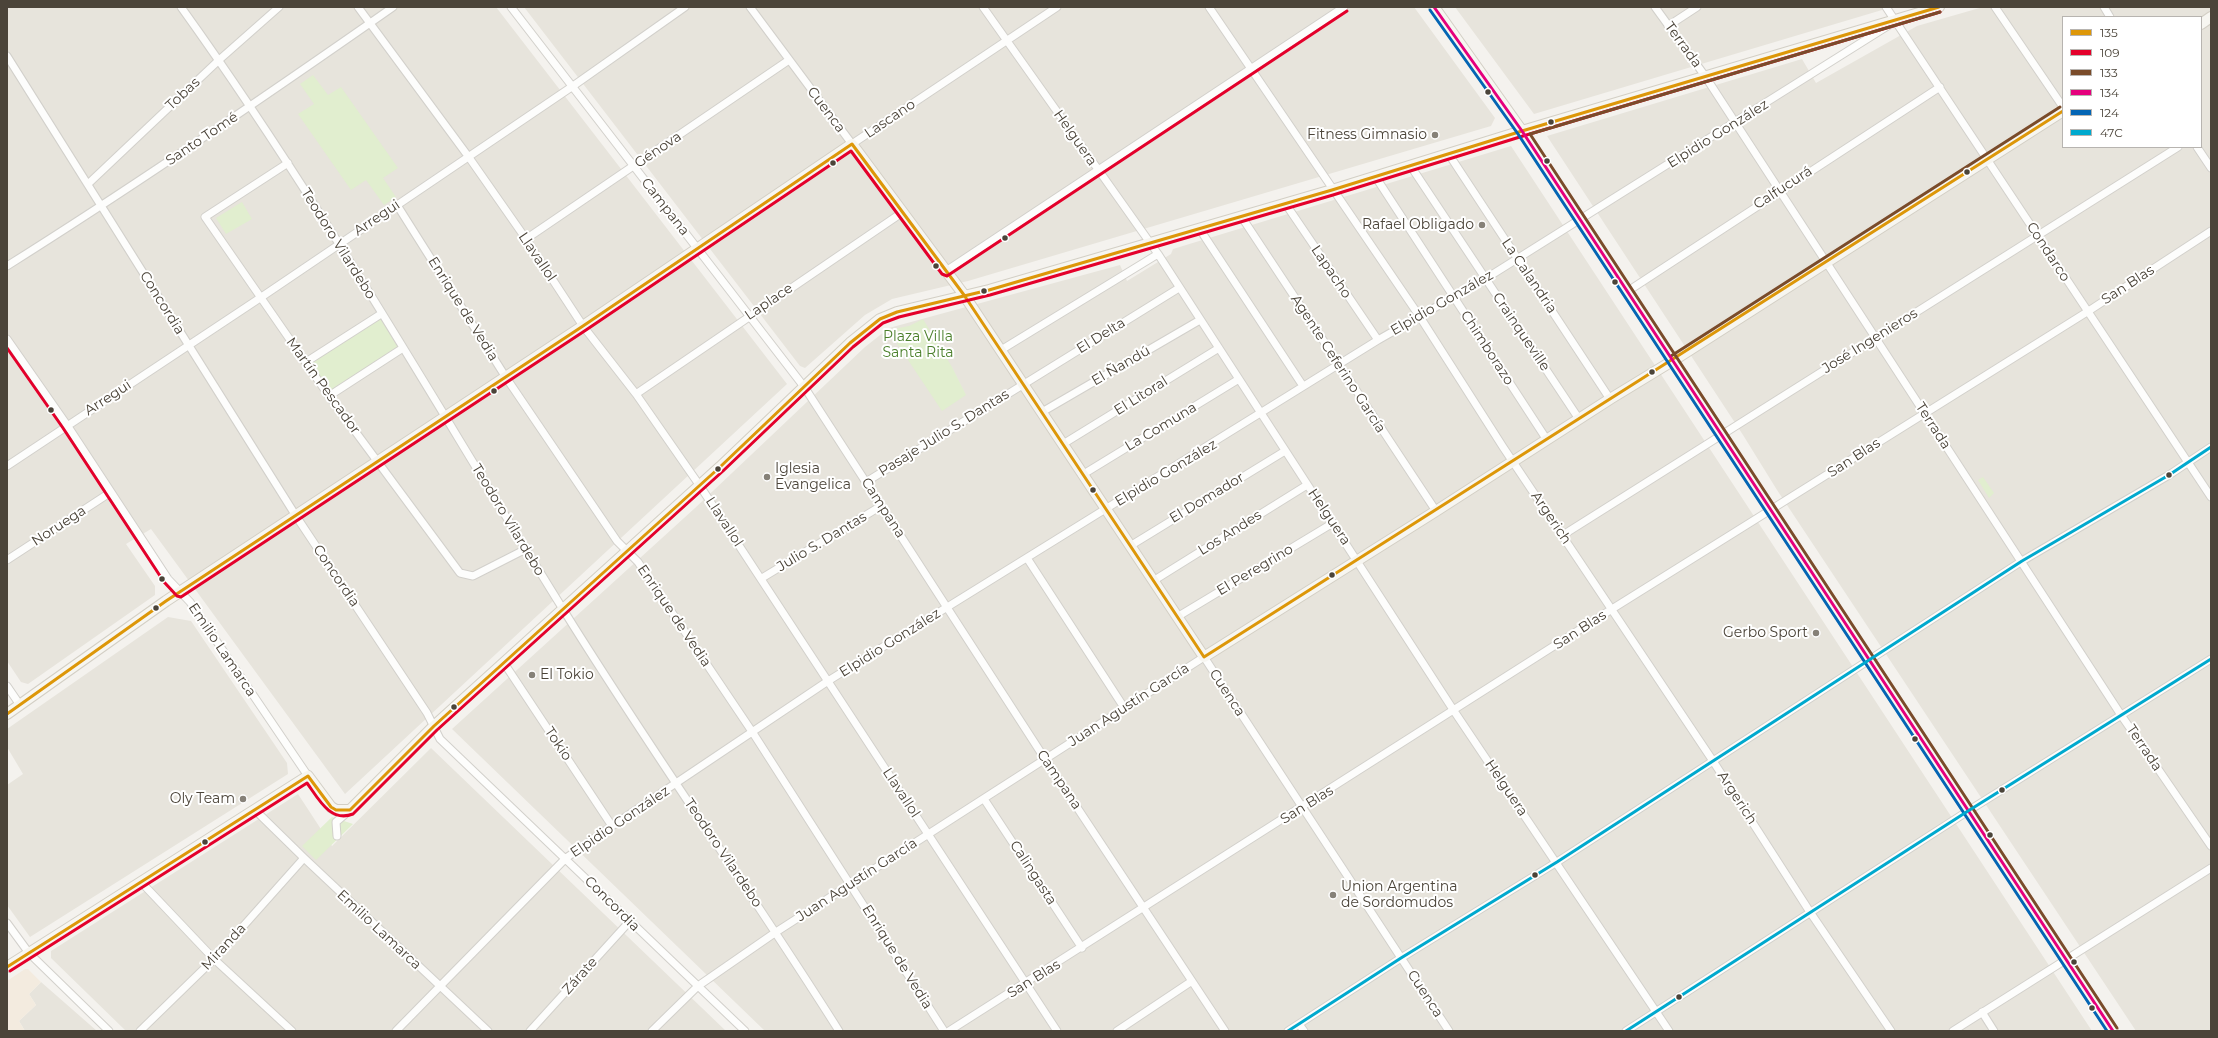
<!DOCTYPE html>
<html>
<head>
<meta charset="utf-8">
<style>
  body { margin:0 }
  #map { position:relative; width:2218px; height:1038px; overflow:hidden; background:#f4f2ee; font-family:Montserrat,sans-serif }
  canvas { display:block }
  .frame { position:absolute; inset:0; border:8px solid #4b4439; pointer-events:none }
  .legend { position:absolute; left:2062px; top:16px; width:140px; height:132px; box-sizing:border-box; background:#fff; border:1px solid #b7b4b0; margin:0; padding:5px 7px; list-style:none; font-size:12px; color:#4b4439 }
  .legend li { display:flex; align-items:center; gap:8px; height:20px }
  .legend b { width:20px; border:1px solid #b7b4b0 }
</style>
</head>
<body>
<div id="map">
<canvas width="2218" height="1038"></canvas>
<div class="frame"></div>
<ul class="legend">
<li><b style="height:5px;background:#dd9709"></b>135</li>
<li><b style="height:5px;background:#e4002b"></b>109</li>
<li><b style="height:5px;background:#7a4b2a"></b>133</li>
<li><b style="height:5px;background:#e5007d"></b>134</li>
<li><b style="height:5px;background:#0465b4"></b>124</li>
<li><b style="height:5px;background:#00a9ce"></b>47C</li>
</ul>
</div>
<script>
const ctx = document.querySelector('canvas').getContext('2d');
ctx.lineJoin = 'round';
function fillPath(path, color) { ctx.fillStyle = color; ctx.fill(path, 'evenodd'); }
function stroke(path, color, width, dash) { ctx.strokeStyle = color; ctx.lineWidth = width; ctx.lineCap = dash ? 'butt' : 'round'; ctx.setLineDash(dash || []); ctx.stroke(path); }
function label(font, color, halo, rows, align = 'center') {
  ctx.font = font + ' Montserrat,sans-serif'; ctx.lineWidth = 4; ctx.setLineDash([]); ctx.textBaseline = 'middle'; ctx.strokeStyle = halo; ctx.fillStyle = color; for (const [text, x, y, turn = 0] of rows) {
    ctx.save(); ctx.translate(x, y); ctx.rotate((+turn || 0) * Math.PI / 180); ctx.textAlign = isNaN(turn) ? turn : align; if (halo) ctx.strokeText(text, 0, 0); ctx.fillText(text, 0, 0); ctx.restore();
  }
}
const residential = new Path2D(`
  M7,7h489l291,377 -442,410 -194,-265 -25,15 29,42v9l-127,89 -7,-2 -14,-21z
  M524,7h890l81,111 -4,8 -523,155 -76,18 -27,16 -60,53 -5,-2z
  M1455,7h437l-358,107z
  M1983,7h228v1024h-75l-359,-541 -34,-55 -196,-299 255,-77 14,24 101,-57zM2063,17h138v130h-138z
  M1511,146l581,885h-1327l-313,-302 243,-221 170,-161 24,-19 231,-63 7,16 44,-27 2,-5z
  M168,617l23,4 96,142 1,11 -258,163 -23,-32v-120l16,-11 -16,-27v-18z
  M431,748l295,283h-600l-75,-73v-7l247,-157 34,52z
  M41,982l56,49h-72l-6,-10 17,-16 -7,-11z`);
const commercial = new Path2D(`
  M25,969h3l13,13 -12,12 7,11 -17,16 6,10h-18v-50z`);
const green = new Path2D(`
  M313,75l15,20 13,-8 57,81 -15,10 13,19 -12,8 -18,-25 -15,10 -53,-76 16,-10 -14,-20z
  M242,202l10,17 -26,15 -10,-16z
  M381,314l22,34 -74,48 -23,-34z
  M923,319l29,48 14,28 -24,16 -54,-81 21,-4z
  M1983,477l11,16 -5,5 -11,-18z
  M332,817l21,7 -37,36 -14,-14z`);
const street = new Path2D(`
  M181,7c138,192 255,398 380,599 89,144 188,282 278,425
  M358,7l110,149 58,83 57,87 53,68 64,92 357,545
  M511,7l294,381 240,371 180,272
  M750,7l102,137 205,-137
  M983,7l175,247 296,457 215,320
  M1209,7l211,310 83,130 210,314 97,151 81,119
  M1655,7l50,69 416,639 90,131
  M1886,7l325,490
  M1995,7l68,100
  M2104,7l6,10
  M1668,26l29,-19
  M7,56l289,460 131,197 13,26 305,292
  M2197,147l14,21
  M1448,153l162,246
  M288,163l-83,54 124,179 131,177 13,3 53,-27
  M1410,165l169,254
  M1375,176l172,264
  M88,184l131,-124 60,-53
  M1285,203l93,137
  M397,205l108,171 112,165 21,21 115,171 191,298
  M1241,216l195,295
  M1199,228l104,158
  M526,239l263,-179
  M7,266c132,-83 259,-170 386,-259
  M946,271l398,-264
  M1628,291l312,-204
  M7,339l60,86 101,154 22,23 118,174
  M1001,350l157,-96
  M306,362l75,-48
  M636,394l267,-182
  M329,396l74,-48
  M1042,412l158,-92
  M1063,444l156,-96
  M7,466l253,-168 313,-212 112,-79
  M1082,475l157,-96
  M866,482l313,-194
  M1563,535l615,-388
  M1130,546l155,-95
  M1027,558l98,151
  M7,560l104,-68
  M762,578l119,-72
  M1153,581l154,-96
  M1177,617l156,-94
  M504,663l108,163
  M7,686l13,19
  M984,799l98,149
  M255,810l49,48 184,173
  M337,836l-1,-14 14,-12
  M141,882l73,77 78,72
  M7,923l22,30 80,78
  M1982,1012l12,19
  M1299,1024l5,7
  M140,1031l74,-72 90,-101
  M396,1031l170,-173 46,-32 216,-145 550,-341 107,-61 409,-257
  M530,1031l99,-109
  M652,1031l46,-45 78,-54 428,-275 245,374
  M949,1031l663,-422 475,-297 124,-81
  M1117,1031l75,-50
  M1288,1031l113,-73 156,-96 465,-301 147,-86 42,-28
  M1626,1031l342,-220 243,-152
  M1953,1031l258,-163`);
const secondary = new Path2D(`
  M1434,7l88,124 591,900
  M2201,24l10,-7
  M7,714l159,-113 417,-275 269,-182 112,151 240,362 232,-146 174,-112 64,-39 389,-249
  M7,967l301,-191 23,31 5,3h14l84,-84 286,-259 130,-124 30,-24 17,-7 92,-22 343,-100 190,-59 417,-124`);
const bus1 = new Path2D(`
  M7,714l159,-113 417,-275 269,-182 112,151 240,362 859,-546
  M7,967l301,-191 23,31 5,3h14l84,-84 286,-259 130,-124 30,-24 17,-7 92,-22 343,-100 190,-59 417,-124`);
const bus2 = new Path2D(`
  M7,348l56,80 101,154 13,14 4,1 405,-267 265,-179 91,123 5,2 400,-265
  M10,971l297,-188c11,15 23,40 46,31l84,-84 286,-259 130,-124 30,-24 16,-6 91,-22 343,-100 190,-59 417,-124`);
const bus3 = new Path2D(`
  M1940,12l-410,122 587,894
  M1671,356l389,-249`);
const bus4 = new Path2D(`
  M1434,7l88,124 591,900`);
const bus5 = new Path2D(`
  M1430,10l88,124 589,897`);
const bus6 = new Path2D(`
  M1288,1031l113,-73 156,-96 465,-301 147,-86 42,-28
  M1626,1031l342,-220 243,-152`);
const markers = [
  [1488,92,3.5,"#4b4439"],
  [1551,122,3.5,"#4b4439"],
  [1435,135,4,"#868178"],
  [1547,161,3.5,"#4b4439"],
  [833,163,3.5,"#4b4439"],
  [1967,172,3.5,"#4b4439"],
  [1482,225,4,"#868178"],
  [1005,238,3.5,"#4b4439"],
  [936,266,3.5,"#4b4439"],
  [1615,282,3.5,"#4b4439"],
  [984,291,3.5,"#4b4439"],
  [1652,372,3.5,"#4b4439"],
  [494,391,3.5,"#4b4439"],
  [51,410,3.5,"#4b4439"],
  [718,469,3.5,"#4b4439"],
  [2169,475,3.5,"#4b4439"],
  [767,477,4,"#868178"],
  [1093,490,3.5,"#4b4439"],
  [1332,575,3.5,"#4b4439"],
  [162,579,3.5,"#4b4439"],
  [156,608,3.5,"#4b4439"],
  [1816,633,4,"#868178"],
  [532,675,4,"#868178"],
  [454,707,3.5,"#4b4439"],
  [1915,739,3.5,"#4b4439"],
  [2002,790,3.5,"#4b4439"],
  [243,799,4,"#868178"],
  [1990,835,3.5,"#4b4439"],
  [205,842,3.5,"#4b4439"],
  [1535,875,3.5,"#4b4439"],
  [1333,895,4,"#868178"],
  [2074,962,3.5,"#4b4439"],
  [1679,997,3.5,"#4b4439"],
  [2092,1008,3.5,"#4b4439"]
];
const streetNames = [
  ["Terrada",1683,45,54],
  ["Tobas",183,94,-43],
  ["Cuenca",826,110,53],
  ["Lascano",890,119,-34],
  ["Elpidio González",1718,134,-32],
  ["Helguera",1075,138,55],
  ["Santo Tomé",202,139,-34],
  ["Génova",658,150,-34],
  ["Calfucurá",1783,188,-33],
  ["Campana",665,207,52],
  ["Arregui",377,218,-34],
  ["Teodoro Vilardebo",338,244,58],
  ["Condarco",2048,252,57],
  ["Llavallol",537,257,56],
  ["Lapacho",1331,272,56],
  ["La Calandria",1529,276,56],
  ["San Blas",2128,285,-33],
  ["Laplace",769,302,-34],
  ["Concordia",162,303,58],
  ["Elpidio González",1442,303,-30],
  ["Enrique de Vedia",463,309,58],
  ["Crainqueville",1521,332,56],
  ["El Delta",1101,336,-32],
  ["José Ingenieros",1870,341,-32],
  ["Chimborazo",1487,348,57],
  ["Agente Ceferino García",1338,364,57],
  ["El Ñandú",1121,366,-30],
  ["Martín Pescador",323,386,54],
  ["El Litoral",1141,396,-32],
  ["Arregui",108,398,-33],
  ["Terrada",1933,426,57],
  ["La Comuna",1161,427,-31],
  ["Pasaje Julio S. Dantas",944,433,-32],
  ["San Blas",1854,458,-33],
  ["Elpidio González",1166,473,-31],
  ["El Domador",1207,498,-31],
  ["Campana",883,508,57],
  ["Helguera",1329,517,56],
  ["Argerich",1551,518,56],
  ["Teodoro Vilardebo",508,520,59],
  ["Llavallol",724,522,57],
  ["Noruega",59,526,-33],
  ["Los Andes",1230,533,-32],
  ["Julio S. Dantas",822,542,-31],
  ["El Peregrino",1255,570,-31],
  ["Concordia",336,576,56],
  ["Enrique de Vedia",674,616,56],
  ["San Blas",1580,630,-33],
  ["Elpidio González",890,643,-32],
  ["Emilio Lamarca",222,650,56],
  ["Cuenca",1227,693,57],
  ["Juan Agustín García",1129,705,-33],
  ["Tokio",558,744,56],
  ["Terrada",2144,748,56],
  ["Campana",1059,780,56],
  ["Helguera",1506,788,56],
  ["Llavallol",901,793,57],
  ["Argerich",1737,798,57],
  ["San Blas",1307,805,-32],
  ["Elpidio González",620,822,-34],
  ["Teodoro Vilardebo",723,853,56],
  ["Calingasta",1033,873,57],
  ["Juan Agustín García",857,880,-33],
  ["Concordia",612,904,45],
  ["Emilio Lamarca",379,930,43],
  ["Miranda",224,947,-47],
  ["Enrique de Vedia",897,957,58],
  ["Zárate",580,976,-48],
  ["San Blas",1034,979,-32],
  ["Cuenca",1425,994,57]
];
const poiNames = [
  ["Fitness Gimnasio",1427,135],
  ["Rafael Obligado",1474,225],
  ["Iglesia",775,469,"left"],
  ["Evangelica",775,485,"left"],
  ["Gerbo Sport",1808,633],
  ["El Tokio",540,675,"left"],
  ["Oly Team",235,799],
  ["Union Argentina",1341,887,"left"],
  ["de Sordomudos",1341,903,"left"]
];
const parkNames = [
  ["Plaza Villa",918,337],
  ["Santa Rita",918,353]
];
fillPath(residential, '#e7e4dc');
fillPath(commercial, '#f3ebdf');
fillPath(green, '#e1eecf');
stroke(street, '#d2d0cb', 9);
stroke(secondary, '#d3cfc5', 12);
stroke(street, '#fdfdfc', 7);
stroke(secondary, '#f7f6f1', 10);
stroke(bus1, '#dd9709', 3);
stroke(bus2, '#e4002b', 3);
stroke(bus3, '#7a4b2a', 3);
stroke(bus4, '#e5007d', 3);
stroke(bus5, '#0465b4', 3);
stroke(bus6, '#00a9ce', 3);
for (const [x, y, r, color] of markers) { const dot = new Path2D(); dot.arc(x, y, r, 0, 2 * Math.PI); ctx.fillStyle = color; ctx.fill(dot); stroke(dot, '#fff', 1.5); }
label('14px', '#4b4439', '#fff', streetNames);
label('14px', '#4b4439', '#fff', poiNames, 'right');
label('14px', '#4a7f2a', '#fff', parkNames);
</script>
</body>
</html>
